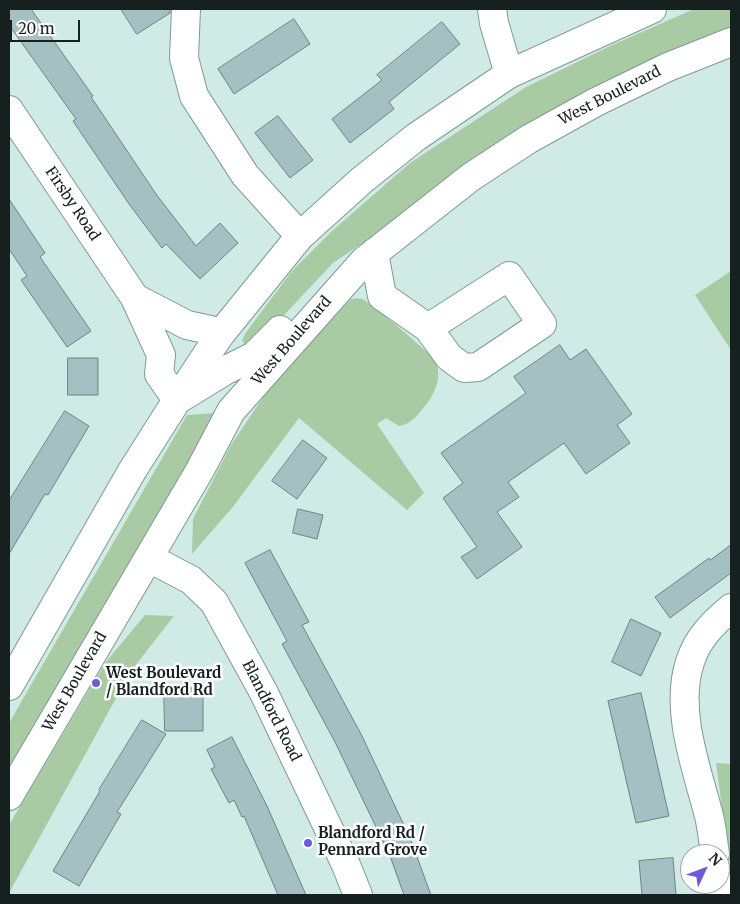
<!DOCTYPE html>
<html>
<head>
<meta charset="utf-8">
<style>
  body { margin:0 }
  #map { position:relative; width:740px; height:904px; overflow:hidden; background:#d0ebe5; font-family:Merriweather,serif }
  canvas { display:block }
  .frame { position:absolute; inset:0; border:10px solid #16201e; pointer-events:none }
  .north { position:absolute; left:680px; top:844px; width:50px; height:50px; box-sizing:border-box; background:#fff; border:1px solid #a2a6a5; border-radius:50%; rotate:47deg; font-size:14px; font-weight:700; line-height:20px; text-align:center; color:#16201e }
  .north::after { content:''; display:block; margin:auto; width:18px; height:22px; background:#6a5dd7; clip-path:polygon(50% 0,100% 100%,50% 72%,0 100%) }
  .scale { position:absolute; left:10px; top:20px; width:70px; height:22px; box-sizing:border-box; border:2px solid #16201e; border-top:0; padding-left:6px; font-size:15px; line-height:18px; white-space:nowrap; color:#16201e; -webkit-text-stroke:4px #fff; paint-order:stroke }
</style>
</head>
<body>
<div id="map">
<canvas width="740" height="904"></canvas>
<div class="frame"></div>
<div class="north">N</div>
<div class="scale">20 m</div>
</div>
<script>
const ctx = document.querySelector('canvas').getContext('2d');
ctx.lineJoin = 'round';
function fillPath(path, color) { ctx.fillStyle = color; ctx.fill(path, 'evenodd'); }
function stroke(path, color, width, dash) { ctx.strokeStyle = color; ctx.lineWidth = width; ctx.lineCap = dash ? 'butt' : 'round'; ctx.setLineDash(dash || []); ctx.stroke(path); }
function label(font, color, halo, rows, align = 'center') {
  ctx.font = font + ' Merriweather,serif'; ctx.lineWidth = 5; ctx.setLineDash([]); ctx.textBaseline = 'middle'; ctx.strokeStyle = halo; ctx.fillStyle = color; for (const [text, x, y, turn = 0] of rows) {
    ctx.save(); ctx.translate(x, y); ctx.rotate((+turn || 0) * Math.PI / 180); ctx.textAlign = isNaN(turn) ? turn : align; if (halo) ctx.strokeText(text, 0, 0); ctx.fillText(text, 0, 0); ctx.restore();
  }
}
const green = new Path2D(`
  M694,9h37v21l-312,175 -86,58 -78,83 -8,3 -5,-9 5,-9 45,-60 40,-40 78,-68 116,-76 84,-41z
  M731,271v79l-36,-55z
  M351,299c3,0 8,-1 11,0 9,4 70,55 74,63 6,15 -1,32 -11,44 -8,9 -13,18 -26,20l-13,-8 -9,6 47,69 -17,17 -108,-92 -67,90 -40,46 1,-35 38,-74 45,-67z
  M216,413l-74,131 -133,228v-49l178,-308z
  M145,615l29,1 -43,55 -122,222v-68l96,-162z
  M716,763l15,1v103h-1z`);
const building = new Path2D(`
  M9,9h22l62,87 -2,1 65,97 40,52 24,-23 18,20 -38,36 -34,-35 -4,4 -33,-44 -56,-83 3,-2 -67,-94z
  M121,9h49v4l-33,21z
  M294,19l16,25 -76,50 -16,-25z
  M442,22l18,22 -71,58 5,7 -44,34 -18,-24 50,-39 -5,-5z
  M278,116l35,44 -23,18 -35,-45z
  M9,199l36,54 -5,4 51,74 -24,16 -46,-67 6,-4 -18,-27z
  M560,345l10,15 16,-11 46,65 -15,11 13,18 -44,31 -22,-31 -56,39 11,15 -22,15 25,35 -45,32 -16,-22 16,-10 -34,-49 20,-15 -22,-30 85,-60 -12,-16z
  M68,358h30v37h-30z
  M65,411l24,15 -41,69 -3,-1 -36,60v-53z
  M303,440l24,18 -30,41 -25,-18z
  M298,509l25,6 -6,24 -24,-6z
  M731,545v28l-61,45 -15,-21 54,-39 1,2z
  M270,550l39,72 -7,3 59,109 49,104 21,57h-27l-14,-39 -55,-114 -53,-98 5,-3 -42,-78z
  M631,619l30,14 -20,43 -29,-14z
  M164,688h39v43h-38z
  M641,693l28,123 -33,7 -28,-122z
  M142,720l24,14 -49,78 4,2 -42,72 -26,-15 47,-80 -1,-1z
  M232,737l35,69 39,89h-28l-34,-79 -2,1 -8,-17 -5,3 -18,-34 4,-2 -8,-17z
  M673,858l3,37h-34l-3,-34z`);
const minor = new Path2D(`
  M186,9l-2,49 10,38 51,79 55,61
  M492,9l2,14 15,51
  M9,110l126,188 26,57 -2,19 18,26
  M374,253l8,43 46,32 81,-52 33,48 -64,43 -14,1 -15,-11 -21,-29
  M135,298l52,27 23,5 9,6
  M149,558l42,22 23,22 50,91 82,172 12,30
  M715,854c-2,-13 -3,-26 -6,-38 -12,-47 -35,-106 -19,-154 7,-23 23,-39 41,-54
  M720,884l1,11`);
const major = new Path2D(`
  M182,397l44,-27 28,-14 26,-26
  M9,686l123,-215 45,-71 42,-64 81,-100 62,-56 54,-43 93,-63 143,-65
  M9,796l191,-326 31,-59 133,-150 107,-84 58,-38 67,-37 72,-35 63,-25`);
const markers = [
  [96,683,5,"#6a5dd7"],
  [308,843,5,"#6a5dd7"]
];
const streetNames = [
  ["West Boulevard",610,96,-27],
  ["Firsby Road",72,204,56],
  ["West Boulevard",292,341,-49],
  ["West Boulevard",75,682,-60],
  ["Blandford Road",271,711,63]
];
const poiNames = [
  ["West Boulevard",106,674],
  ["/ Blandford Rd",106,691],
  ["Blandford Rd /",318,834],
  ["Pennard Grove",318,851]
];
fillPath(green, '#a9cba3');
fillPath(building, '#a5c0c2');
stroke(building, '#6a8385', 1);
stroke(minor, '#809994', 30);
stroke(major, '#809994', 30);
stroke(minor, '#fff', 28);
stroke(major, '#fff', 28);
for (const [x, y, r, color] of markers) { const dot = new Path2D(); dot.arc(x, y, r, 0, 2 * Math.PI); ctx.fillStyle = color; ctx.fill(dot); stroke(dot, '#fff', 2); }
label('15px', '#16201e', '#fff', streetNames);
label('bold 15px', '#16201e', '#fff', poiNames, 'left');
</script>
</body>
</html>
